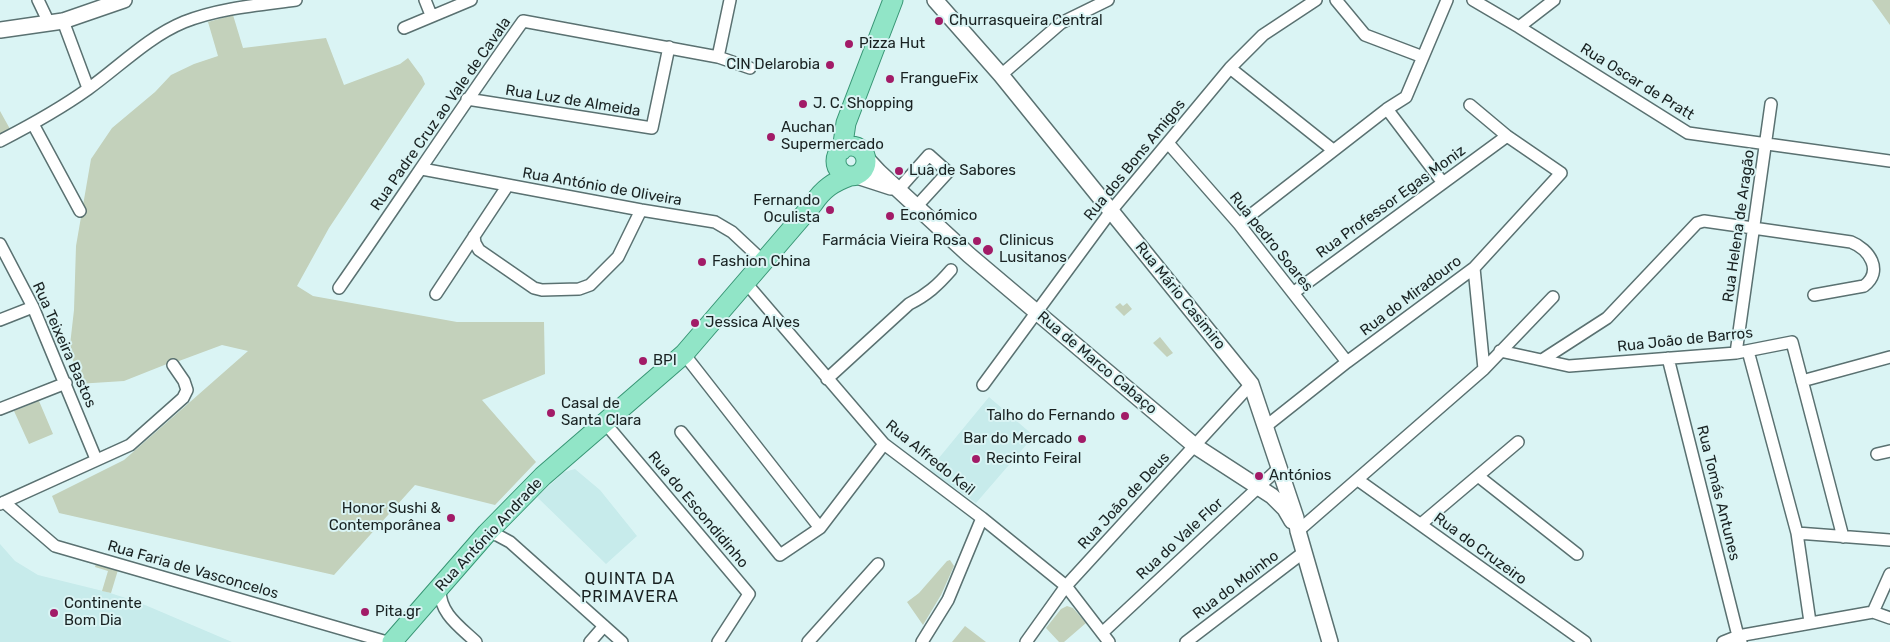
<!DOCTYPE html>
<html>
<head>
<meta charset="utf-8">
<style>
  body { margin:0 }
  canvas { display:block; background:#daf4f4 }
</style>
</head>
<body>
<canvas width="1890" height="642"></canvas>
<script>
const ctx = document.querySelector('canvas').getContext('2d');
ctx.lineJoin = 'round';
function fillPath(path, color) { ctx.fillStyle = color; ctx.fill(path, 'evenodd'); }
function stroke(path, color, width, dash) { ctx.strokeStyle = color; ctx.lineWidth = width; ctx.lineCap = dash ? 'butt' : 'round'; ctx.setLineDash(dash || []); ctx.stroke(path); }
function label(font, color, halo, rows, align = 'center') {
  ctx.font = font + ' Rubik,sans-serif'; ctx.lineWidth = 4; ctx.setLineDash([]); ctx.textBaseline = 'middle'; ctx.strokeStyle = halo; ctx.fillStyle = color; for (const [text, x, y, turn = 0] of rows) {
    ctx.save(); ctx.translate(x, y); ctx.rotate((+turn || 0) * Math.PI / 180); ctx.textAlign = isNaN(turn) ? turn : align; if (halo) ctx.strokeText(text, 0, 0); ctx.fillText(text, 0, 0); ctx.restore();
  }
}
const built = new Path2D(`
  M989,397l45,39 -58,67 -47,-33z
  M575,469l25,21 37,46 -31,28 -69,-67 27,-25z
  M0,544l15,17 23,14 69,17 31,10 94,40h-232z`);
const green = new Path2D(`
  M1872,0h18v25z
  M233,15l10,33 83,-10 18,47 56,-21 8,-6 14,19 3,7 -96,144 -32,58 16,10 144,26h87l1,52 -63,26 54,62 -41,43 -80,-20 -81,90 -275,-62 -7,-17 72,-36 124,-109 -26,-6 -43,16 -2,-1 -53,21 -47,3 -7,-39 4,-35 2,-64 15,-87 21,-31 43,-36 16,-17 23,-11 24,-8 -10,-34z
  M0,111l10,18 -10,6z
  M1120,303l3,3 4,-3 5,6 -8,7 -9,-9z
  M1160,337l13,16 -6,4 -14,-14z
  M39,401l14,33 -24,10 -15,-33z
  M950,560l4,6 -13,29 -18,30 -16,-23 12,-9 28,-32z
  M96,563l22,7 -7,23 -9,-2 6,-20 -13,-4z
  M1067,606l6,2 13,15 -22,19h-5l-13,-14 15,-19z
  M965,626l21,16h-34z`);
const minor = new Path2D(`
  M38,0l11,23
  M425,0l6,15
  M1336,0l29,35 58,22
  M1473,0l46,27 169,106 202,28
  M63,21l25,67
  M1519,27l35,-27
  M404,28l67,-28
  M718,57l32,11
  M1230,68l103,82
  M1001,75l60,-52 47,-23
  M467,99l185,29 17,-81
  M1387,109l56,74
  M33,124l47,87
  M0,141c31,-16 60,-32 88,-52 32,-23 60,-52 96,-67 35,-14 75,-17 112,-22
  M1168,143l71,81 108,138
  M422,169l219,41 74,12 17,10 32,30
  M898,190l31,-35 19,17 -32,35
  M1239,224l148,-115 19,-12 41,-97
  M474,236l1,7 4,7 55,38 8,2 37,-1 11,-4 28,-28 23,-47
  M0,244l33,63 63,152
  M1474,268l10,101
  M746,283l138,161 98,74 84,68 43,56
  M339,288c62,-89 121,-179 184,-267l195,36 12,-57
  M1293,293l214,-157
  M436,294l72,-109
  M0,320l33,-13
  M1500,351l69,15 167,-13 56,-11 51,195
  M1748,351l49,182 13,89
  M1736,353l35,-249
  M684,354l136,174 64,-84
  M1668,358l70,278 3,6
  M1542,360l65,-42 90,-95 7,-2 147,21c18,7 33,29 13,44l-50,9
  M827,379l82,-75c18,-9 29,-19 42,-34
  M1802,381l88,-24
  M983,385l128,-174 119,-143 33,-33 53,-35
  M0,409l66,-26
  M605,423l144,171 -31,48
  M1265,427l82,-65 127,-94 87,-95 -54,-37 -37,-31
  M681,432l99,123 40,-27
  M1877,454l13,-3
  M1478,476l99,78
  M1358,480l227,162
  M4,502l51,44 332,96
  M0,504l130,-59 53,-47 4,-8 -3,-9 -11,-16
  M1421,524l97,-82
  M1298,531l186,-162 69,-72
  M487,533l10,2 13,7 112,100
  M1797,533l93,7
  M440,588c-1,25 19,38 36,54
  M1873,612l17,-38
  M1102,633l177,-165
  M590,642l14,-16
  M808,642l70,-78
  M922,642l26,-42 34,-82
  M1026,642l40,-56 185,-202
  M1186,642l118,-90
  M1723,642l15,-6 135,-24 17,6`);
const tertiary = new Path2D(`
  M935,0l66,75 250,309 45,134 2,13 32,111
  M0,30l63,-9 61,-21
  M866,158l13,14 90,83 226,191 77,50 13,13 7,12
  M854,175l37,12`);
const primary = new Path2D(`
  M836 161a15 15 0 1 1 30 0a15 15 0 1 1-30 0Z
  M842,150l4,-27 47,-123
  M392,642l95,-109 56,-57 141,-122 129,-150c10,-15 20,-22 37,-28`);
const markers = [
  [939,21,5,"#a21b67"],
  [849,44,5,"#a21b67"],
  [830,65,5,"#a21b67"],
  [890,79,5,"#a21b67"],
  [803,104,5,"#a21b67"],
  [771,137,5,"#a21b67"],
  [899,171,5,"#a21b67"],
  [830,210,5,"#a21b67"],
  [890,216,5,"#a21b67"],
  [977,241,5,"#a21b67"],
  [988,250,6,"#a21b67"],
  [702,262,5,"#a21b67"],
  [695,323,5,"#a21b67"],
  [643,361,5,"#a21b67"],
  [551,413,5,"#a21b67"],
  [1125,416,5,"#a21b67"],
  [1082,439,5,"#a21b67"],
  [976,459,5,"#a21b67"],
  [1259,476,5,"#a21b67"],
  [451,518,5,"#a21b67"],
  [365,612,5,"#a21b67"],
  [54,613,5,"#a21b67"]
];
const poiNames = [
  ["Churrasqueira Central",949,21],
  ["Pizza Hut",859,44],
  ["CIN Delarobia",820,65,"right"],
  ["FrangueFix",900,79],
  ["J. C. Shopping",813,104],
  ["Auchan",781,128],
  ["Supermercado",781,145],
  ["Lua de Sabores",909,171],
  ["Fernando",820,201,"right"],
  ["Oculista",820,218,"right"],
  ["Económico",900,216],
  ["Farmácia Vieira Rosa",967,241,"right"],
  ["Clinicus",999,241],
  ["Lusitanos",999,258],
  ["Fashion China",712,262],
  ["Jessica Alves",705,323],
  ["BPI",653,361],
  ["Casal de",561,404],
  ["Santa Clara",561,421],
  ["Talho do Fernando",1115,416,"right"],
  ["Bar do Mercado",1072,439,"right"],
  ["Recinto Feiral",986,459],
  ["Antónios",1269,476],
  ["Honor Sushi &",441,509,"right"],
  ["Contemporânea",441,526,"right"],
  ["Continente",64,604],
  ["Bom Dia",64,621],
  ["Pita.gr",375,612]
];
const streetNames = [
  ["Rua Oscar de Pratt",1637,82,32],
  ["Rua Luz de Almeida",573,101,9],
  ["Rua Padre Cruz ao Vale de Cavala",441,114,-55],
  ["Rua dos Bons Amigos",1135,160,-51],
  ["Rua António de Oliveira",602,187,10],
  ["Rua Professor Egas Moniz",1391,202,-36],
  ["Rua Helena de Aragão",1739,226,-82],
  ["Rua pedro Soares",1271,242,51],
  ["Rua Mário Casimiro",1180,296,51],
  ["Rua do Miradouro",1411,296,-37],
  ["Rua João de Barros",1685,340,-6],
  ["Rua Teixeira Bastos",64,345,66],
  ["Rua de Marco Cabaço",1097,363,40],
  ["Rua Alfredo Keil",930,458,39],
  ["Rua Tomás Antunes",1718,493,76],
  ["Rua João de Deus",1124,501,-47],
  ["Rua do Escondidinho",698,510,50],
  ["Rua António Andrade",489,535,-47],
  ["Rua do Vale Flor",1180,539,-43],
  ["Rua do Cruzeiro",1480,549,36],
  ["Rua Faria de Vasconcelos",193,570,16],
  ["Rua do Moinho",1236,585,-37]
];
const neighbourhoodNames = [
  ["QUINTA DA",630,579],
  ["PRIMAVERA",630,597]
];
fillPath(built, '#c7ebeb');
fillPath(green, '#c3d1bb');
stroke(minor, '#5a7171', 14);
stroke(tertiary, '#5a7171', 18);
stroke(primary, '#389675', 21);
stroke(minor, '#fff', 11);
stroke(tertiary, '#fff', 15);
stroke(primary, '#91e5c7', 19);
for (const [x, y, r, color] of markers) { const dot = new Path2D(); dot.arc(x, y, r, 0, 2 * Math.PI); ctx.fillStyle = color; ctx.fill(dot); stroke(dot, '#daf4f4', 2); }
label('15px', '#192222', '#daf4f4', poiNames, 'left');
label('15px', '#192222', '#daf4f4', streetNames);
ctx.letterSpacing = '1px';
label('16px', '#192222', '#daf4f4', neighbourhoodNames);
ctx.letterSpacing = '0px';
</script>
</body>
</html>
